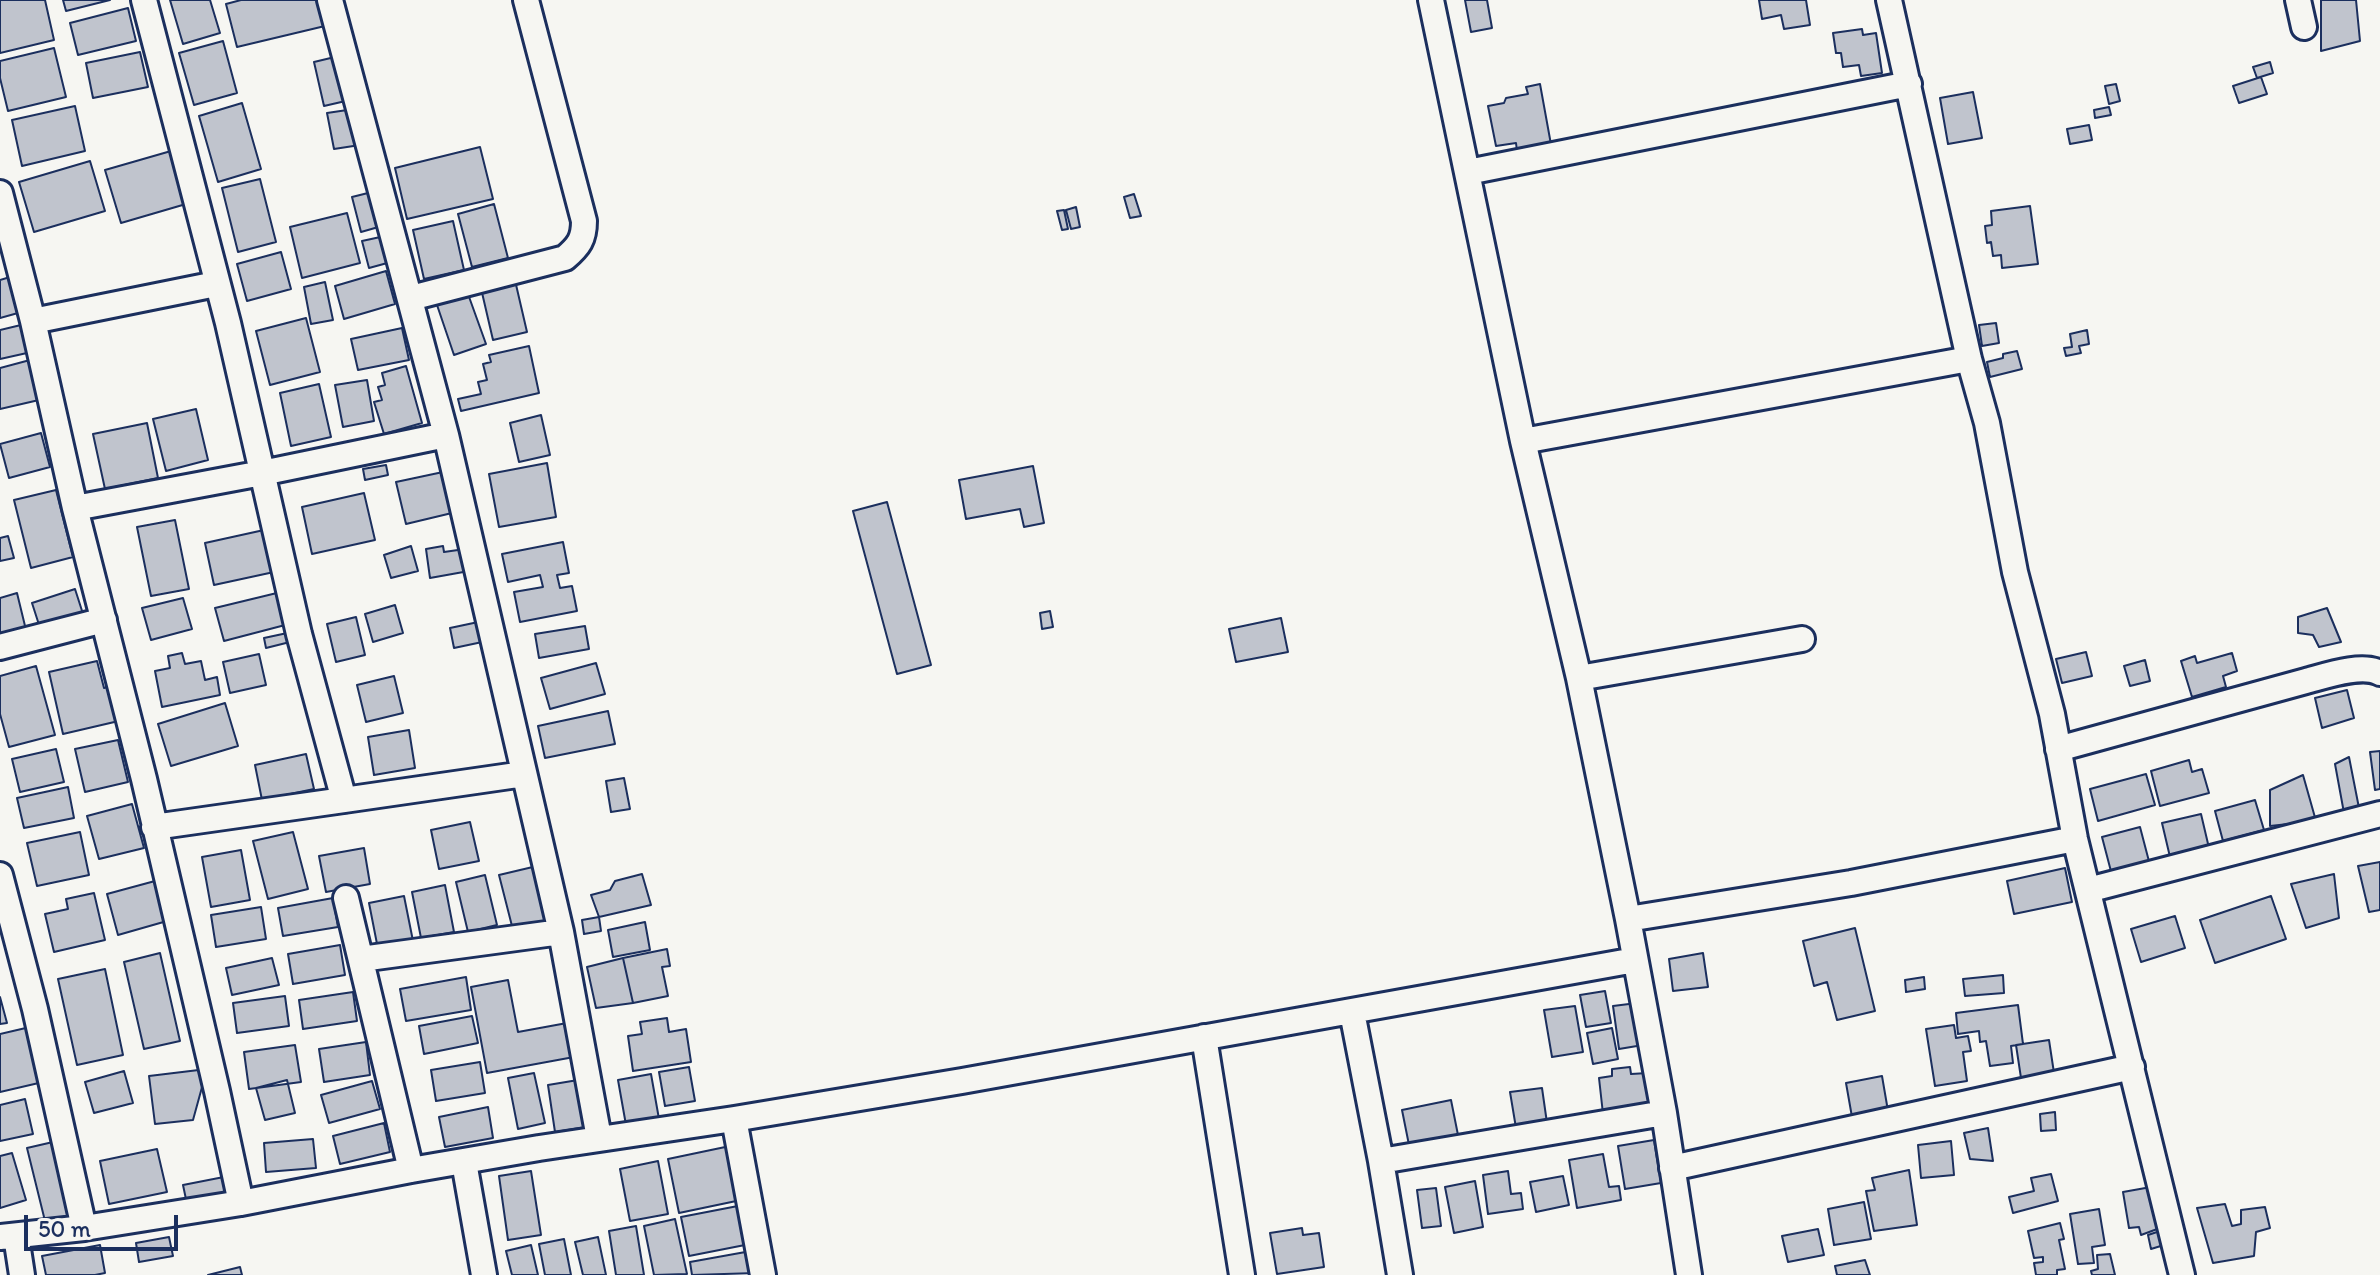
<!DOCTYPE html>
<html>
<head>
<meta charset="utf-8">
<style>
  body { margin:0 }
  #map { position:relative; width:2380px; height:1275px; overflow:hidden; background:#f6f6f2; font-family:Itim,sans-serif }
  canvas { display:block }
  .scale { position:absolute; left:24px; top:1215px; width:154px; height:36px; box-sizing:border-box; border:4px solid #1b2f5e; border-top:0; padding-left:10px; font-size:24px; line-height:28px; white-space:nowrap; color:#1b2f5e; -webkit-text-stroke:6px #f6f6f2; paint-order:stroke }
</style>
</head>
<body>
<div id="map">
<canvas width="2380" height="1275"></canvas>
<div class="scale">50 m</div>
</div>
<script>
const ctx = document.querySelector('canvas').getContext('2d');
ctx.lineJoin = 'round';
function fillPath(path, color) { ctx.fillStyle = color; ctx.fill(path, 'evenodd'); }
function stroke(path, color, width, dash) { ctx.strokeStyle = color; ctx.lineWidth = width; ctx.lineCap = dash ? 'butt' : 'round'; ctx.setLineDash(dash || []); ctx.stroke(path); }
const building = new Path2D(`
  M0,0h45l9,40 -54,13z
  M63,0h47l-44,11z
  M170,0h40l10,33 -37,11z
  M241,0h78l6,26 -88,21 -11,-43z
  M1465,0h22l5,28 -21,4z
  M1759,0h47l4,25 -26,4 -3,-14 -19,4z
  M2321,0h35l4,41 -39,10z
  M128,8l8,33 -58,14 -8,-32z
  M1862,29l1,6 13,-2 6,40 -21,3 -2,-11 -16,2 -2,-14h-5l-3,-20z
  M223,41l14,52 -43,12 -15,-52z
  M54,48l12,49 -58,14 -8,-33v-17z
  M140,52l8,35 -55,11 -7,-35z
  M339,56l11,44 -26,6 -10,-44z
  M2270,62l3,11 -16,5 -4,-11z
  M2261,77l6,17 -28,9 -6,-17z
  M1540,84l12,66 -35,1 -1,-8 -20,3 -8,-40 16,-3 2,-5 22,-4 -2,-7z
  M2116,84l4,17 -11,3 -4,-18z
  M1973,92l9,46 -34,6 -8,-46z
  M242,103l19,66 -43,13 -19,-66z
  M75,106l10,45 -63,15 -10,-46z
  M2109,107l2,8 -16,3 -1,-8z
  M354,109l6,36 -26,4 -7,-36z
  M2089,125l3,15 -22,4 -3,-15z
  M480,147l13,52 -86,20 -12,-51z
  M171,151l15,53 -65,19 -16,-53z
  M90,161l15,50 -71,21 -15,-50z
  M260,179l16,63 -38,10 -16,-64z
  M372,192l10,34 -21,6 -9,-35z
  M1134,194l7,22 -11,2 -6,-21z
  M494,204l14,54 -36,9 -14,-53z
  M2030,206l8,58 -36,4 -1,-13 -8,1 -2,-14 -4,1 -2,-17 7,-1 -1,-14z
  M1076,207l4,20 -9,2 -5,-19z
  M1064,210l4,19 -6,1 -5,-19z
  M347,213l13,50 -58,15 -12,-51z
  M453,221l11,49 -40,9 -11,-49z
  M385,236l6,26 -22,6 -7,-27z
  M281,252l10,37 -44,12 -10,-37z
  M386,271l9,33 -51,15 -9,-33z
  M514,276l13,56 -34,8 -13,-56z
  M10,277l8,36 -18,5v-38z
  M325,282l8,38 -22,4 -7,-37z
  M468,294l18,50 -32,11 -17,-50z
  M306,318l14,54 -50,13 -14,-54z
  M1996,323l3,20 -17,3 -3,-21z
  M21,325l6,28 -27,6v-29z
  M402,328l7,32 -51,10 -7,-31z
  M2087,330l2,14 -10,2 2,7 -15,3 -2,-8 8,-1 -2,-13z
  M529,346l10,47 -78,18 -3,-12 23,-5 -3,-12 9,-2 -4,-16 8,-2 -2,-7z
  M2017,351l5,18 -32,8 -3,-15 16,-4v-4z
  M30,360l9,40 -39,9v-41z
  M406,366l16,57 -38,11 -10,-32 8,-2 -4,-13 7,-2 -3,-12z
  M367,380l7,41 -31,6 -8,-42z
  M319,384l12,53 -40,9 -11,-53z
  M196,409l12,51 -42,11 -13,-52z
  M541,415l9,40 -31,7 -9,-39z
  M147,423l11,55 -53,11 -12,-55z
  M41,433l9,34 -41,11 -9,-34z
  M547,463l9,54 -57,10 -10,-53z
  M386,465l2,10 -23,5 -2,-11z
  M1033,466l11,57 -20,4 -4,-18 -54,10 -7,-39z
  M443,472l9,41 -46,11 -10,-42z
  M56,490l17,67 -42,11 -17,-68z
  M364,493l11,47 -63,14 -10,-47z
  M887,502l44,163 -34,9 -44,-163z
  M175,520l14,69 -38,7 -14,-69z
  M264,530l10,42 -60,13 -9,-42z
  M8,536l6,22 -14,3v-23z
  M563,542l6,31 -12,2 3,13 12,-2 5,25 -57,11 -6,-30 29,-5 -3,-12 -32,7 -6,-28z
  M411,546l7,25 -27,7 -7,-23z
  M443,546l1,6 21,-3 4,22 -39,7 -4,-29z
  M75,589l9,28 -43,14 -9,-28z
  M281,592l8,32 -65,17 -9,-33z
  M17,593l9,37 -26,6v-38z
  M183,598l9,31 -41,11 -9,-32z
  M395,605l8,28 -30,9 -8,-28z
  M2327,608l14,34 -22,5 -6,-12 -15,-2v-16z
  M1050,611l3,16 -11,2 -2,-16z
  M356,617l9,38 -29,7 -9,-38z
  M1281,618l7,34 -52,10 -7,-33z
  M483,621l4,20 -33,7 -4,-20z
  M585,626l4,23 -50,9 -4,-24z
  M292,632l2,9 -28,7 -2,-10z
  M2086,652l6,24 -30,7 -6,-24z
  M182,653l3,11 16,-3 4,19 12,-3 3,18 -58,12 -7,-36 15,-3 -2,-12z
  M2232,653l5,18 -14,5 3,11 -34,10 -11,-36 14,-5 2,7z
  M259,654l7,31 -36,8 -7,-31z
  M2145,660l5,21 -20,5 -6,-20z
  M97,661l7,27 11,-3 8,35 -60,14 -14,-62z
  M596,663l9,31 -55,15 -9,-31z
  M36,666l19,69 -46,12 -9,-33v-38z
  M394,676l9,37 -37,9 -9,-37z
  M2347,690l7,28 -32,10 -7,-30z
  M225,703l13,43 -67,20 -13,-42z
  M608,711l7,33 -70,14 -7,-32z
  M409,730l6,38 -41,7 -6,-38z
  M118,740l10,42 -43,10 -10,-43z
  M56,749l8,33 -44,10 -8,-33z
  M2380,751v38l-5,1 -5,-38z
  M306,754l8,35 -52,11 -7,-35z
  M2349,757l10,51 -15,5 -9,-49z
  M2189,760l3,12 10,-3 7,24 -49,13 -9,-35z
  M2146,774l9,31 -57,16 -8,-32z
  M2303,775l13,46 -46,5v-36z
  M624,778l6,31 -19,3 -5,-31z
  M68,787l6,31 -50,10 -7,-30z
  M2255,800l9,30 -41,11 -8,-30z
  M132,804l12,44 -45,11 -12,-43z
  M2201,814l8,34 -39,9 -8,-34z
  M470,822l9,39 -40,8 -8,-39z
  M2140,827l11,42 -38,10 -11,-42z
  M80,832l9,43 -52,11 -10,-43z
  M293,832l15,57 -40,10 -15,-58z
  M364,848l6,36 -44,8 -7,-36z
  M241,850l9,50 -39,7 -9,-50z
  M2380,862v48l-11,2 -11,-46z
  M537,866l14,54 -38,10 -14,-55z
  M2065,868l7,34 -58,12 -7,-33z
  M642,874l9,31 -52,12 -8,-22 19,-5 5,-9z
  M2334,874l5,44 -33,10 -15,-44z
  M485,875l12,50 -29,7 -12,-50z
  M155,881l12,40 -49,14 -11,-41z
  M445,885l9,47 -33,6 -9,-46z
  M94,893l11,47 -51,12 -9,-38 23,-5 -2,-10z
  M404,896l9,45 -35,8 -9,-46z
  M2271,896l15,43 -71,24 -15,-43z
  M333,898l5,29 -55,9 -5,-28z
  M261,907l5,32 -50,8 -5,-32z
  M2175,916l10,32 -44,14 -10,-33z
  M599,917l2,14 -17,3 -2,-14z
  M645,922l5,28 -37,7 -5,-27z
  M1855,928l20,83 -38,9 -10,-38 -13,4 -11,-45z
  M340,945l5,30 -52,9 -5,-30z
  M667,949l3,17 -8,1 6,29 -35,7 -10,-45z
  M160,953l20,88 -36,8 -20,-87z
  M1703,953l5,34 -35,4 -4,-32z
  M272,958l7,27 -47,10 -6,-27z
  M623,958l10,45 -37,5 -9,-41z
  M105,969l18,86 -46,10 -19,-86z
  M2003,975l1,18 -39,3 -2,-17z
  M466,977l5,33 -65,11 -6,-32z
  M1924,977l1,12 -19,3 -1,-12z
  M508,980l10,52 49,-9 7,34 -87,16 -16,-86z
  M1605,991l6,32 -25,4 -6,-32z
  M353,992l4,29 -54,8 -4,-29z
  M285,996l4,30 -52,7 -4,-30z
  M0,997l7,26 -7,1z
  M1637,1003l6,42 -24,4 -6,-43z
  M2018,1005l5,39 -12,2 2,17 -23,3 -4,-25 -6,1 -1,-11 -21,3 -2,-21z
  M1575,1006l8,46 -31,5 -8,-47z
  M472,1016l6,27 -54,11 -5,-28z
  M667,1018l2,14 17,-3 5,33 -58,9 -5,-35 14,-2 -2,-12z
  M1954,1025l2,13 12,-2 3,15 -8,1 4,29 -32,5 -9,-57z
  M30,1027l13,55 -43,10v-58z
  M1612,1028l6,31 -25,5 -6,-31z
  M2049,1040l5,33 -33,5 -5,-33z
  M366,1042l4,33 -46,7 -5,-33z
  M295,1045l6,37 -52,7 -5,-37z
  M480,1062l5,31 -49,8 -5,-31z
  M689,1067l6,34 -30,5 -6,-34z
  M1630,1067l1,7 17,-1 3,35 -48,6 -4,-36 13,-2v-7z
  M207,1069l-14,51 -38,4 -6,-48z
  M124,1071l9,32 -39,10 -9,-31z
  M534,1073l11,50 -27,6 -10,-51z
  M651,1074l8,45 -33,6 -8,-45z
  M1882,1076l6,35 -36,6 -6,-34z
  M287,1080l8,33 -30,7 -9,-32z
  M578,1080l8,47 -31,5 -7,-47z
  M372,1081l8,28 -51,14 -8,-28z
  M1542,1088l5,35 -31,5 -6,-36z
  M25,1099l8,35 -33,7v-36z
  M1451,1100l8,40 -49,10 -8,-40z
  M488,1107l5,31 -48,9 -6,-30z
  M2055,1112l1,18 -15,1 -1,-17z
  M384,1123l6,29 -50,12 -7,-28z
  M1988,1128l5,33 -23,-2 -6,-26z
  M313,1139l3,29 -50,4 -2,-29z
  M1654,1140l7,43 -36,6 -7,-43z
  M1951,1141l3,34 -33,3 -3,-33z
  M53,1142l18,73 -26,6 -18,-73z
  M730,1146l11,54 -62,13 -11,-54z
  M157,1149l10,43 -58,12 -9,-43z
  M12,1153l14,47 -26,8v-52z
  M1603,1154l6,33 10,-1 2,14 -44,8 -8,-48z
  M658,1161l10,53 -38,7 -10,-52z
  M1909,1170l8,55 -43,6 -8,-40 9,-1 -3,-12z
  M531,1171l10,64 -33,5 -9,-64z
  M1508,1171l3,23 10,-1 2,16 -35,5 -5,-39z
  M2051,1174l7,27 -45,12 -4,-16 25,-6 -3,-13z
  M234,1175l4,18 -51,11 -4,-19z
  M1563,1176l6,29 -33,7 -6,-30z
  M1475,1181l8,46 -29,6 -9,-46z
  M2151,1187l9,41 -19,7 -2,-8 -10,1 -6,-36z
  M1436,1188l5,38 -19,2 -5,-38z
  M1864,1202l7,37 -37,6 -6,-36z
  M2225,1204l7,22 9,-2v-14l24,-3 5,21 -14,4 -2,24 -41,7 -16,-55z
  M743,1205l7,39 -61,12 -8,-39z
  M2099,1209l6,36 -13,2 2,16 -16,1 -8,-50z
  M675,1219l12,55 -33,1 -10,-49z
  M2060,1223l4,16 -5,1 6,29 -8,1v5h-21l-2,-12 9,-1v-5l-9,1 -6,-27z
  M636,1226l8,49h-28l-7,-44z
  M1302,1228l1,7 16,-2 5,34 -47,7 -7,-41z
  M1818,1229l6,26 -36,7 -6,-26z
  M2160,1231l4,14 -13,4 -3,-14z
  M169,1237l4,19 -34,6 -3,-19z
  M598,1237l8,38h-23l-8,-33z
  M564,1239l7,36h-26l-6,-31z
  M100,1245l5,28 -10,2h-49l-4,-19z
  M531,1245l7,30h-26l-6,-24z
  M751,1251l5,22 -64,2 -2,-13z
  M2110,1254l5,21h-23l-1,-4 7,-2 -1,-14z
  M1865,1260l5,15h-33l-2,-9z
  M240,1267l2,8h-34z`);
const minor = new Path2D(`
  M144,0l84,323 71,311 45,166 -190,27
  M330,0l116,435 115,497 38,206
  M1431,0l92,441 56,237 49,241 36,194 25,162
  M1889,0l80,359 18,64 28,149 37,142 23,125 107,436
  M2298,0l6,27
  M1468,172l441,-88
  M0,193l33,128 42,187 69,271 73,312 24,112
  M411,298l154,-40c14,-12 19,-19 19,-37l-58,-221
  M33,321l183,-37
  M1523,441l446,-82
  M75,508l187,-35 184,-38
  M0,647l104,-27
  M1579,678l223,-39
  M2058,749l248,-68c19,-5 56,-18 74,-8
  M344,800l180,-26
  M0,875l35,134 49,219
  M2088,890l292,-76
  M346,898l65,272
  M1628,919l223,-36 224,-44
  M361,959l200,-27
  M1352,1012l29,149 19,114
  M1204,1037l38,238
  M734,1119l29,156
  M1381,1161l283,-48
  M464,1162l20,113
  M1672,1168l460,-101
  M16,1236l6,39
  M0,1237l84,-9 157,-25 170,-33 128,-22 195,-29 228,-38 673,-121`);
fillPath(building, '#c0c4cd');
stroke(building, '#1b2f5e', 2);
stroke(minor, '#1b2f5e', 30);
stroke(minor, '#f6f6f2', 24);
</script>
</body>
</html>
